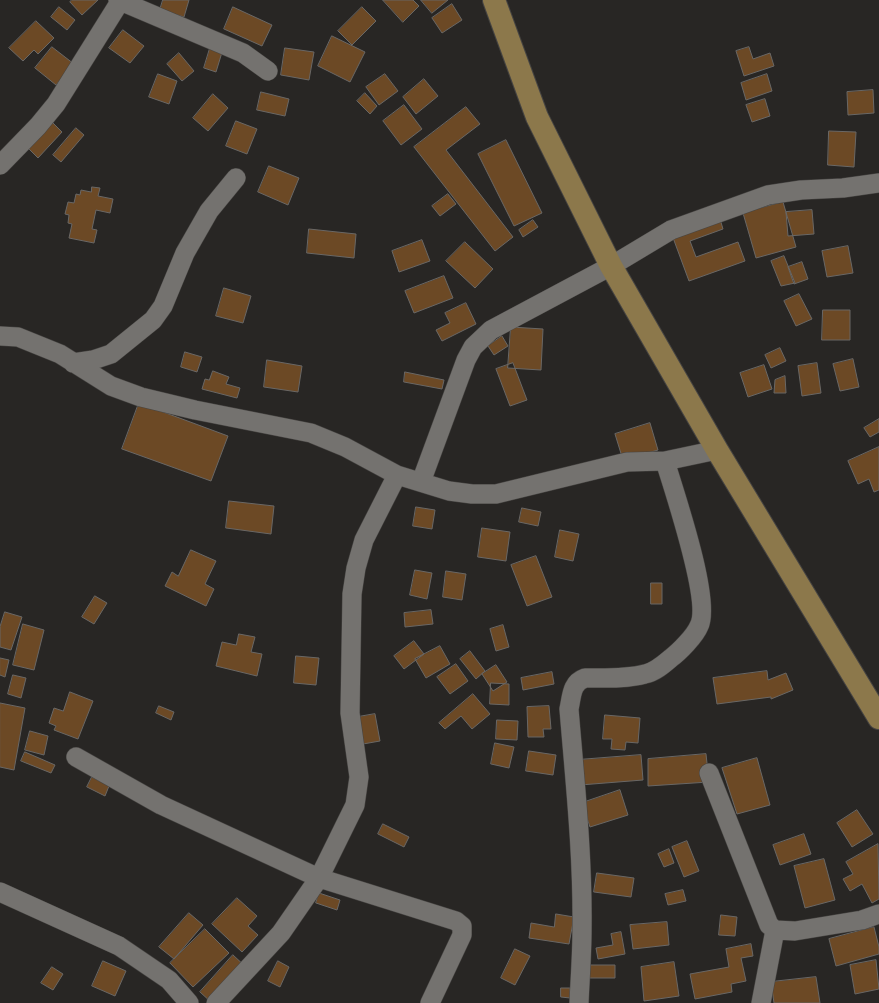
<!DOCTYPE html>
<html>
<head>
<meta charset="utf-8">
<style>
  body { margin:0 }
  canvas { display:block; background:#282624 }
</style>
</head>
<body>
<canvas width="879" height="1003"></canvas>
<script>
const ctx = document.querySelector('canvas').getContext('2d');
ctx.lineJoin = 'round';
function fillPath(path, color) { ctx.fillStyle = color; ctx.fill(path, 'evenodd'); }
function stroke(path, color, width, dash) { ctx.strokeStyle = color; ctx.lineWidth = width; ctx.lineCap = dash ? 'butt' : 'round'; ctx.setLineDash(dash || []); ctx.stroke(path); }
const building = new Path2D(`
  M72,0h26l-16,15 -12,-13z
  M163,0h26l-5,17 -24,-7z
  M383,0h30l6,6 -16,16z
  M421,0h27l-16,13z
  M452,4l10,16 -20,13 -10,-15z
  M59,7l16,13 -8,10 -16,-13z
  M233,7l39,18 -10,21 -38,-17z
  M362,7l14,14 -24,24 -14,-14z
  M36,21l18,17 -16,16 -4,-4 -11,11 -14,-13z
  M123,30l21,16 -14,17 -21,-15z
  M332,36l33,16 -15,30 -32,-16z
  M211,45l12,4 -7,23 -12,-4z
  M52,47l22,17 -18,21 -21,-17z
  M749,47l4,12 17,-6 4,13 -30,10 -8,-25z
  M285,48l29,4 -5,28 -28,-5z
  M179,53l15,18 -12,10 -15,-17z
  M158,74l19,7 -8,23 -20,-7z
  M385,74l13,17 -19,14 -13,-18z
  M767,74l5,17 -26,9 -5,-17z
  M424,79l14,17 -22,18 -13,-17z
  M873,90l1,23 -26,2 -1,-23z
  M261,92l28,7 -4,17 -28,-6z
  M365,93l12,13 -7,8 -13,-13z
  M213,94l15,14 -20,23 -15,-13z
  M765,99l5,17 -18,6 -6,-17z
  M404,105l18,24 -21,16 -18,-24z
  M466,107l14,17 -34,26 67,87 -18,14 -81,-104z
  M236,121l21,8 -10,25 -21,-8z
  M52,122l10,10 -24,26 -10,-10z
  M76,128l8,7 -23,27 -8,-7z
  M829,131l27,1 -2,35 -26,-2z
  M506,140l36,73 -28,13 -36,-72z
  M269,166l30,12 -11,27 -30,-13z
  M92,187l8,1 -2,8 15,3 -3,14 -14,-3 -4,19 5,1 -3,13 -25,-5 3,-14 -4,-1 1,-8 -4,-1 3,-12 6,1 2,-9 4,1 1,-5 10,2z
  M448,194l8,10 -16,12 -8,-10z
  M783,202l13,45 -40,11 -13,-45z
  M812,210l2,24 -26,2 -2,-24z
  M720,219l3,10 -33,12 6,16 42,-15 7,19 -56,20 -17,-46z
  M533,220l5,7 -15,10 -4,-7z
  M309,229l47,5 -2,24 -47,-5z
  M422,240l8,21 -31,11 -7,-21z
  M465,242l28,27 -18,19 -29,-27z
  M848,246l5,27 -26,4 -5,-26z
  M784,256l11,27 -14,3 -10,-25z
  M802,262l6,17 -14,5 -6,-17z
  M444,276l9,22 -39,15 -9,-22z
  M224,288l27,8 -8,27 -27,-7z
  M799,294l13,25 -16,7 -12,-25z
  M466,303l10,21 -34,17 -6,-11 14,-7 -5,-10z
  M823,310h27v30h-28z
  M511,327l32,2 -2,41 -33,-2z
  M502,336l6,10 -14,9 -6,-9z
  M780,348l6,13 -15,7 -6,-13z
  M185,352l17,5 -5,15 -16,-5z
  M853,359l6,28 -19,4 -7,-27z
  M267,360l35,6 -4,26 -34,-5z
  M513,363l14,37 -17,6 -14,-37z
  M817,363l4,30 -19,3 -4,-30z
  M764,365l8,24 -24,8 -8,-24z
  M213,371l16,6 -3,7 14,4 -3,10 -35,-9 3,-10 4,1z
  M405,372l39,8 -2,9 -38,-7z
  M785,376l1,17h-12l1,-13z
  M139,403l89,33 -17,45 -89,-32z
  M879,419v13l-9,5 -6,-9z
  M650,423l8,27 -35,10 -8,-26z
  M879,447v43l-5,2 -5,-13 -11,5 -10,-23z
  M229,501l45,5 -3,28 -45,-6z
  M416,507l19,3 -3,19 -19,-3z
  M522,508l19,4 -3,14 -19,-4z
  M482,528l28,4 -4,29 -28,-4z
  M560,530l19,4 -6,27 -18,-4z
  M191,550l25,11 -11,23 9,5 -8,17 -41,-20 7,-14 6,4z
  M536,556l16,41 -25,9 -16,-41z
  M415,570l17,3 -5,26 -17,-4z
  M446,571l20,3 -4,26 -19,-3z
  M651,583h11v21h-11z
  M95,596l12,7 -13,21 -12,-7z
  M431,610l2,14 -28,3 -1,-14z
  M5,612l17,5 -11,33 -11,-3v-20z
  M23,624l21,6 -10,40 -21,-5z
  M503,625l6,22 -13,4 -6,-22z
  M239,634l16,3 -4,15 11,2 -5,22 -41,-10 6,-24 14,3z
  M414,641l10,13 -20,15 -10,-13z
  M440,646l10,18 -24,14 -11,-19z
  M470,651l15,20 -9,8 -16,-20z
  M296,656l23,2 -3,27 -22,-2z
  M0,658l9,2 -4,17 -5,-2z
  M456,664l12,17 -18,13 -13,-17z
  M496,665l11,17 -14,9 -11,-17z
  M767,671l1,9 18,-7 7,17 -22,9v-2l-54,7 -4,-26z
  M552,672l2,12 -31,6 -2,-12z
  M13,675l13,3 -5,20 -13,-4z
  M491,683l18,1v21l-19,-1z
  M70,692l23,9 -15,38 -24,-9 2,-4 -7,-3 5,-15 9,3z
  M473,694l17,20 -18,15 -11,-13 -16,13 -6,-6z
  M0,703l25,5 -11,62 -14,-3z
  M159,706l15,6 -3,8 -15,-7z
  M549,706l2,23h-8l1,8h-16l-1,-30z
  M375,714l5,27 -17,3 -5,-27z
  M605,715l35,3 -2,25 -12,-1 -1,8 -14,-1 1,-10h-9z
  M497,720l21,1 -1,19 -21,-1z
  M30,731l18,5 -4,19 -19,-5z
  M495,743l19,4 -5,21 -18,-4z
  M529,751l27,4 -3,20 -27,-4z
  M25,752l30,13 -4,8 -30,-12z
  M706,754l3,28 -61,4v-27z
  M641,755l2,25 -63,5 -2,-25z
  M757,758l13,47 -33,9 -15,-46z
  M92,777l17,9 -4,10 -18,-9z
  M620,790l8,25 -38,12 -8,-24z
  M857,810l16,24 -21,13 -15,-24z
  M383,824l26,13 -5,10 -26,-13z
  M804,834l7,20 -31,11 -7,-20z
  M687,841l12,30 -15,6 -12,-30z
  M878,844l1,55 -7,4 -10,-19 -12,7 -7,-12 10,-5 -7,-12z
  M669,849l5,14 -10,4 -6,-13z
  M824,859l11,41 -30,8 -11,-42z
  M597,873l37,5 -3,19 -37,-5z
  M683,890l3,11 -18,4 -3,-11z
  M319,893l21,7 -3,10 -21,-7z
  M237,898l20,18 -9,10 10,9 -16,17 -30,-28z
  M189,913l14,12 -29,34 -15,-12z
  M556,914l18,3 -5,27 -40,-6 2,-15 23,4z
  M721,915l16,2 -2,19 -16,-1z
  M667,922l2,23 -36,4 -3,-24z
  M874,927l5,20v7l-43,12 -7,-27z
  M205,929l24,24 -36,34 -23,-24z
  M621,932l4,22 -27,5 -2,-11 17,-3 -2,-11z
  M751,944l2,12 -12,2 5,23 -15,3 1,8 -37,7 -5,-25 39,-7 -3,-18z
  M515,949l15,7 -15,29 -14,-7z
  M233,955l14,13 -35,35 -12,-11z
  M876,960l3,29 -24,5 -5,-29z
  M103,961l23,10 -11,25 -23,-10z
  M278,961l11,6 -9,20 -12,-6z
  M674,962l5,34 -35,5 -3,-34z
  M590,965h25v13h-25z
  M52,967l11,7 -10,16 -12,-7z
  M816,977l4,26h-46l-3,-21z
  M561,988h9v10l-9,-1z`);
const minor = new Path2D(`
  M118,0l125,53 25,18
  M0,165l38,-39 18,-22 65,-104
  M0,336l18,1 42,17 51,32 30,11 54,13 116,23 34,14 52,28 52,16 23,3h24l131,-32 38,-1 52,-11
  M73,363l20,-3 18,-6 42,-34 10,-14 22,-53 24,-42 27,-33
  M421,482l45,-122 7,-13 18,-17 120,-64 60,-36 97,-35 33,-5 42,-2 36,-5
  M76,757l85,48 158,73 137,43 6,5v9l-32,68
  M709,773l60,152 6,5 20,1 67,-11 17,-6
  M0,892l119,54 50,34 20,23
  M216,1003l65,-70 38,-55 36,-73 4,-28 -9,-64 2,-119 4,-26 8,-28 33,-65
  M579,1003c1,-24 3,-49 3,-73 1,-74 -7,-148 -13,-221 3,-13 2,-26 16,-31 20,0 41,1 60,-4 10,-2 19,-10 26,-16 8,-6 24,-22 28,-32 13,-24 -25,-135 -34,-165
  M761,1003l14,-73`);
const major = new Path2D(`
  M494,0l43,117 74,149 106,184 162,268`);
fillPath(building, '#6c4925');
stroke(building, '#696765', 1);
stroke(minor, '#464442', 20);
stroke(major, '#464442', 24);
stroke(minor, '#74726f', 19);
stroke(major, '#8c784b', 22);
</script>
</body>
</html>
